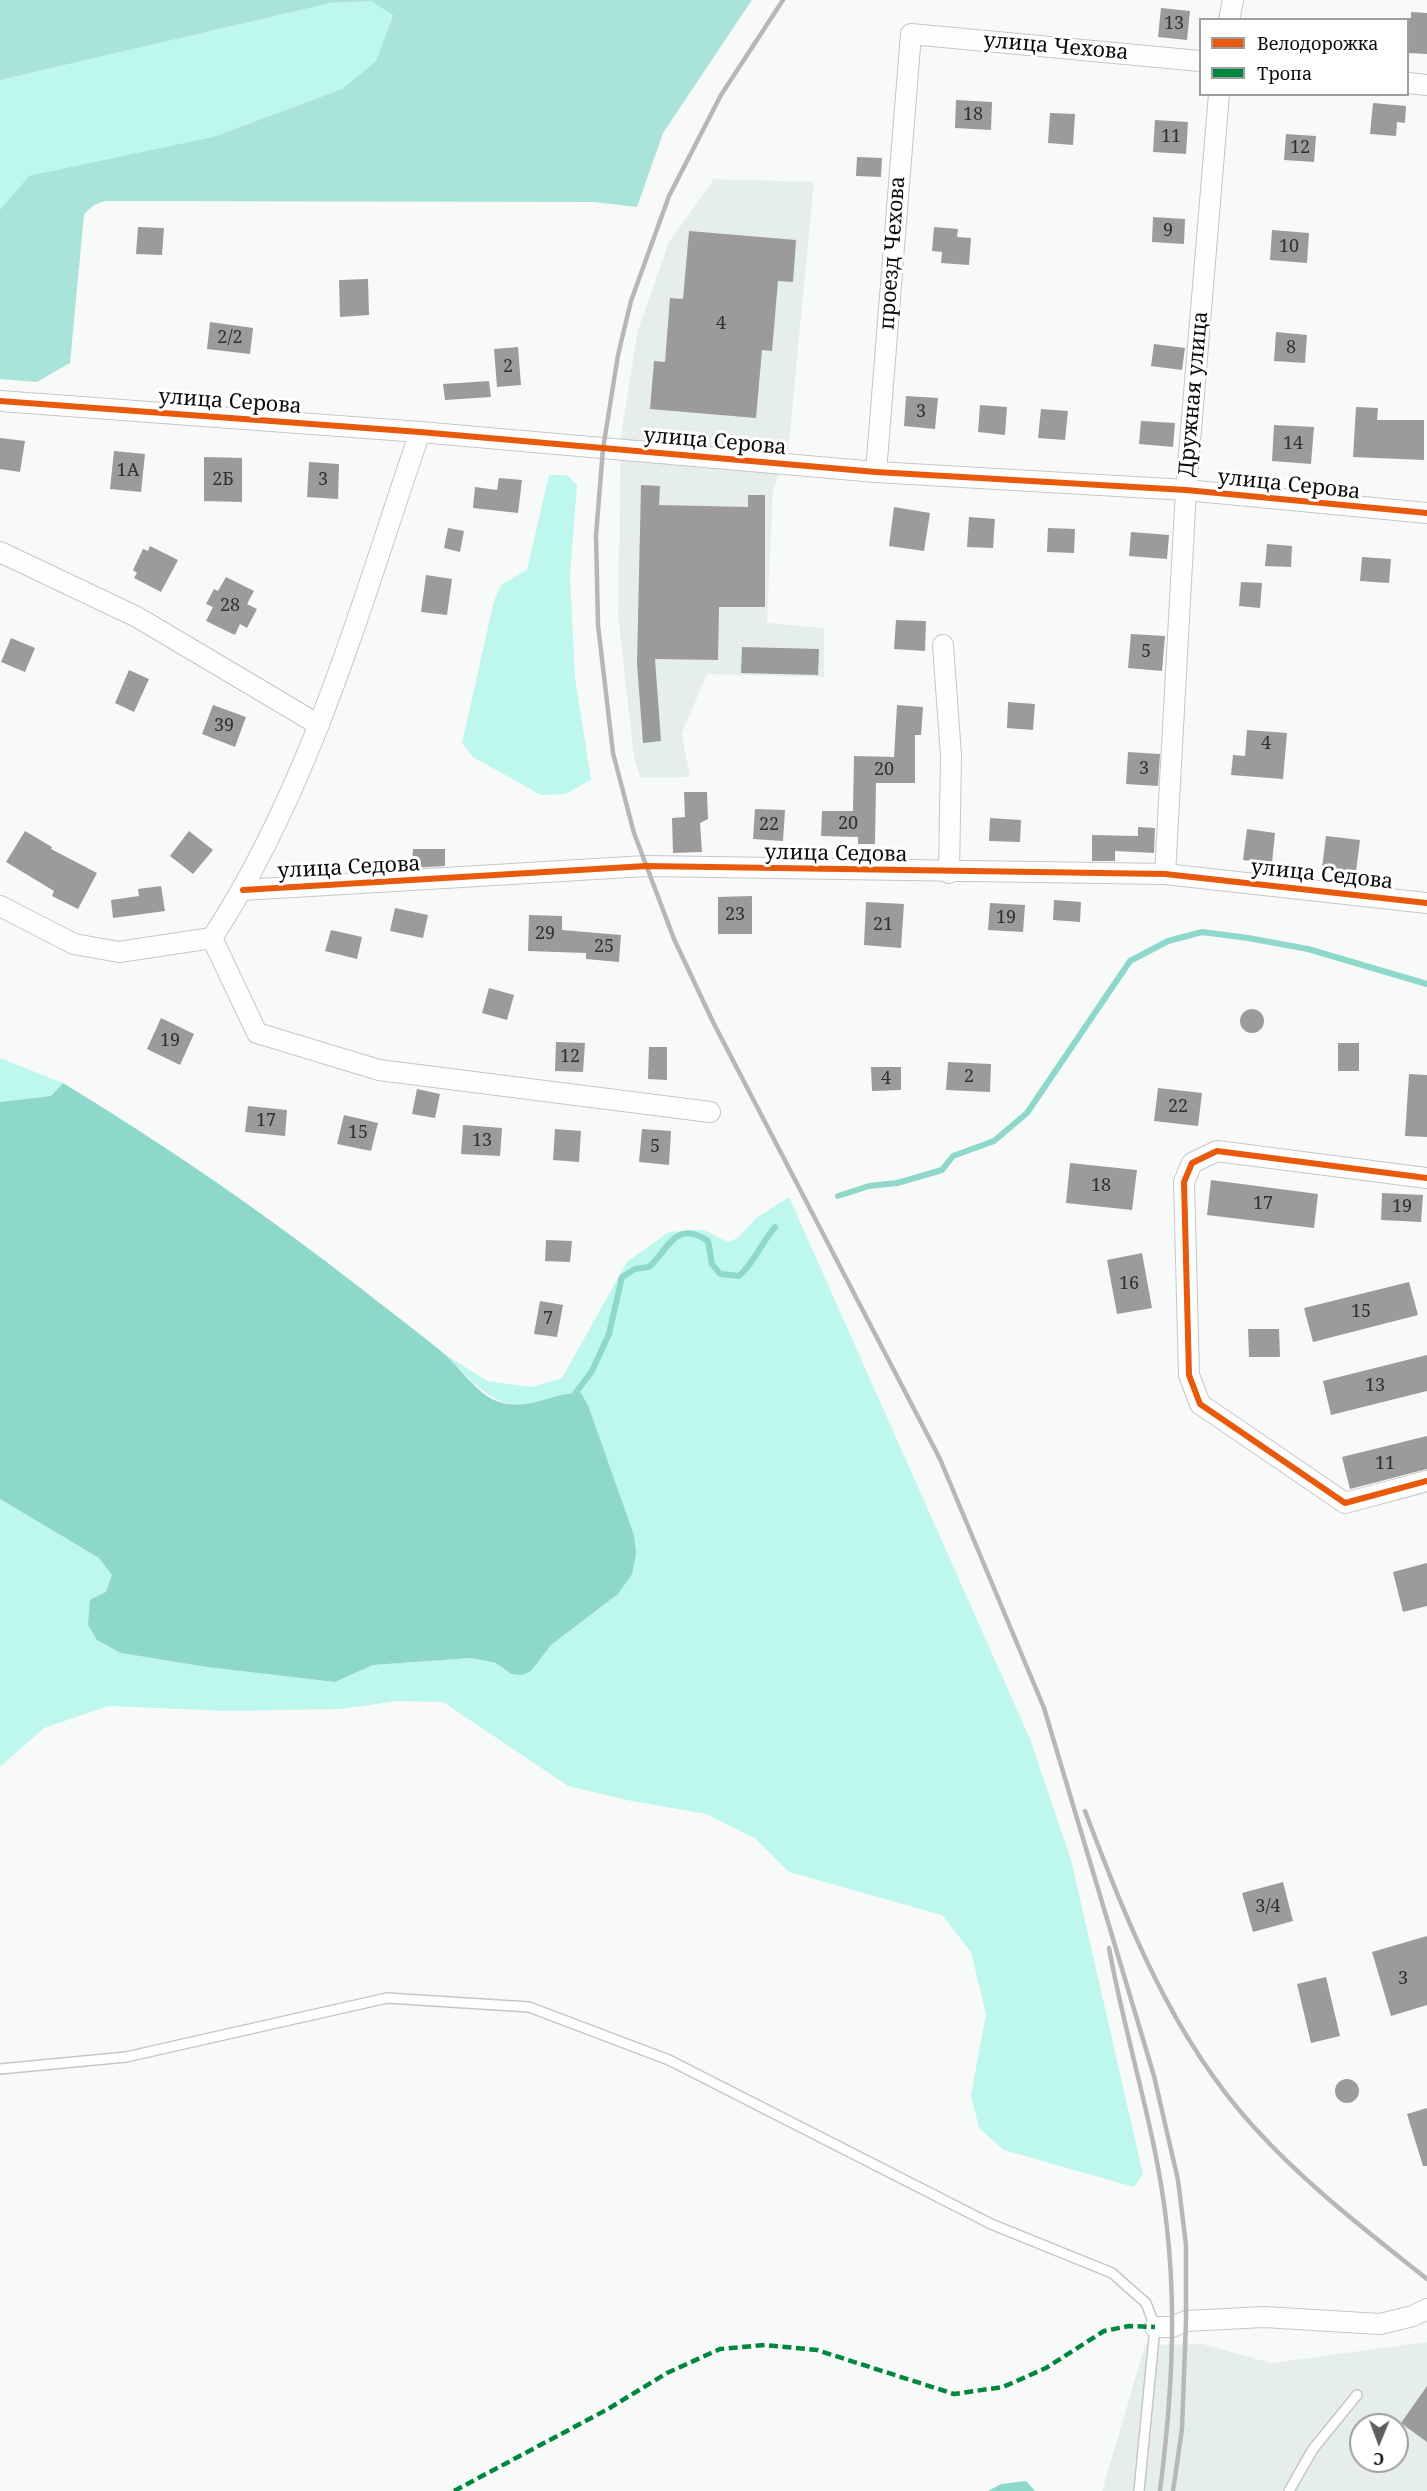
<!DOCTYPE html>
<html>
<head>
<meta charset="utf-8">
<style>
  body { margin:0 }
  #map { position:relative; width:1427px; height:2491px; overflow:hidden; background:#f8faf9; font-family:"Noto Serif",serif }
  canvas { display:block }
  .legend { position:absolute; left:1199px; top:18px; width:210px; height:78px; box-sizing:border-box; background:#fff; border:2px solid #9d9e9e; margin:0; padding:8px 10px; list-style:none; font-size:18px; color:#0b0c0c }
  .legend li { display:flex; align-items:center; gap:12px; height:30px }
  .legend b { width:30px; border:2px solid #9d9e9e }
  .north { position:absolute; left:1349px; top:2413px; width:60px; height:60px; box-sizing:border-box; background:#fff; border:2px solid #9d9e9e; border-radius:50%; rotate:181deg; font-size:16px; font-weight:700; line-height:24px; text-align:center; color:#0b0c0c }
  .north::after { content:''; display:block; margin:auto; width:21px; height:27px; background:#5e5f5f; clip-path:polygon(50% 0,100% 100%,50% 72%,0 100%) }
</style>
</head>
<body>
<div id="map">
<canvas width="1427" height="2491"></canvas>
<ul class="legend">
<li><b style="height:8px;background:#e8590c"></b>Велодорожка</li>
<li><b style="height:8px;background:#00873e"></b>Тропа</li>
</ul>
<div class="north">С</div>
</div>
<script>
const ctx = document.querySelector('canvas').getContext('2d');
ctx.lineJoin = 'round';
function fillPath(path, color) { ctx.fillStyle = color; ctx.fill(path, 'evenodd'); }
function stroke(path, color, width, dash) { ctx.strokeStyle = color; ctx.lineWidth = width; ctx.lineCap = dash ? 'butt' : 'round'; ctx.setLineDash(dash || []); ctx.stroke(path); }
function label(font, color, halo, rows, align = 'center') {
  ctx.font = font + ' "Noto Serif",serif'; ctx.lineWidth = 6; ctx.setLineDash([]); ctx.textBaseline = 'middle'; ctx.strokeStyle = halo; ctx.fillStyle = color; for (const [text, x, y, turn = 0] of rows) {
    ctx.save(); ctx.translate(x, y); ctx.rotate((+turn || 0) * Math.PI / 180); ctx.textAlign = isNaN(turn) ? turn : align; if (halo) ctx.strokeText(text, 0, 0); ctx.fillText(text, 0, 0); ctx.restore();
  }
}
const built = new Path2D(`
  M714,179l100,3 -26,270 -15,37 -6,134 57,5v49l-117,-3 -25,59 8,44 -50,1 -6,-21 -16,-142 3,-181 17,-104 31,-88z
  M1427,2342v149h-325l43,-146 58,-1 68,19zM1361,2425h36v36h-36z`);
const green = new Path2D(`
  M371,1l22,13 -17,47 -34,28 -129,48 -213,73v-130l331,-77z
  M549,475h18l10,10 -7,91 5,102 16,102 -26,14 -24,1 -68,-38 -11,-14 32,-142 8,-17 25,-14z
  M0,1058l63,25 -12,13 -51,6z
  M789,1197l241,542 41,121 72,314 -9,13 -130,-37 -25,-22 -8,-33 15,-81 -15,-62 -29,-37 -153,-43 -34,-34 -49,-24 -79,-14 -59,-14 -125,-84 -46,-1 -56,8 -112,2 -121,-5 -64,22 -44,39v-268l99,59 14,17 -7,17 15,61 86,14 128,15 38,-17 98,-7 25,5 15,11 20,-3 20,-26 67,-51 16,-59 -46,-130 -7,-12c-16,-1 -30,7 -45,11 -41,9 -67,-26 -93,-51l44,28 45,6 30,-9 65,-116 42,-30 35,-2 24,12 10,-4 18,-20z`);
const forest = new Path2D(`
  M0,0h752l-89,133 -26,74 -43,-5 -489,-1 -11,4 -10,9 -14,149 -33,19 -37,-3v-169l29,-34 184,-39 129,-48 34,-28 17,-46 -22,-14 -40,2 -331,77z`);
const water = new Path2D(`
  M63,1083c104,63 204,132 300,207 26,21 54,41 79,62 15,13 34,39 50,47 35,16 57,-7 89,-6l7,12 46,130 2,19 -4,20 -14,20 -67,51 -20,26 -9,4 -11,-1 -15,-11 -25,-5 -98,7 -38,17 -128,-15 -86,-14 -24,-13 -9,-15 2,-25 16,-8 6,-17 -13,-17 -99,-59v-397l51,-6z
  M1026,2481l9,10h-47l13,-7z`);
const stream = new Path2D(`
  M838,1196l31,-10 28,-3 45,-13 11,-14 41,-15 33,-28 103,-152 38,-20 34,-9 46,6 60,11 119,35
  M571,1399l21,-28 17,-37 13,-57 13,-8 14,-2c20,-18 26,-48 59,-26l4,23 8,10 19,2c16,-14 22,-33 36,-49`);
const building = new Path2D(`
  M1161,8l29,3 -3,29 -29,-3z
  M1411,12l16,1v41l-20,-1v-35h4z
  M956,100l36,2 -1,28 -36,-2z
  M1373,103l33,3 -1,17 -8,-1 -1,14 -26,-2z
  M1050,113l25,1 -2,31 -25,-2z
  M1155,120l33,2 -2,32 -33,-2z
  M1286,134l30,2 -2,26 -30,-2z
  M857,157l25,1 -1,19 -25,-1z
  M1153,217l32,2 -1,25 -32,-2z
  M138,227l26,1 -2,27 -26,-1z
  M934,227l24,2 -1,8 14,1 -2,27 -28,-2 1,-11 -10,-1z
  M1272,230l37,3 -2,30 -37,-3z
  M689,231l107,9 -3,42 -15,-1 -6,70 -10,-1 -6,68 -106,-9 4,-48 11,1 5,-64 13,1z
  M368,279l1,36 -29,2 -1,-37z
  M210,322l43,6 -3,26 -43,-5z
  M1276,332l31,3 -2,28 -31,-2z
  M1154,344l31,4 -3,22 -31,-4z
  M518,347l3,38 -24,2 -3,-38z
  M489,381l2,16 -46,3 -2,-16z
  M906,396l32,2 -3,31 -31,-3z
  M980,405l27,2 -2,28 -27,-3z
  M1356,407l22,1 -1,12h47v40l-71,-3z
  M1041,409l27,2 -3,29 -27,-2z
  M1141,421l34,2 -2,24 -34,-3z
  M1274,425l40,2 -3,37 -39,-3z
  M0,438l25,3 -5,31 -20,-3z
  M114,451l31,3 -4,38 -31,-3z
  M204,457l38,1v44l-38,-1z
  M309,462l30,2 -1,35 -31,-2z
  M499,478l23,2 -4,33 -45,-5 2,-21 22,3z
  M641,485l19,1 -1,19 89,2v-12h17v112h-46l-1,53 -63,-1 6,82 -18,2 -6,-79z
  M894,507l36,6 -6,38 -35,-5z
  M969,517l26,2 -2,29 -26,-1z
  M448,528l16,3 -4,21 -16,-4z
  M1048,528l27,1 -1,24 -27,-1z
  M1131,532l38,3 -2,24 -38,-3z
  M1267,544l25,2 -1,21 -26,-1z
  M150,546l28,14 -17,32 -27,-14 3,-5 -4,-3 10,-21 5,2z
  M1362,557l29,2 -2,24 -29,-2z
  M426,575l26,4 -5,36 -26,-3z
  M226,577l28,14 -7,13 10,5 -10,19 -7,-4 -5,11 -29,-14 7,-14 -7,-3 8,-15 4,2z
  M1241,582l21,1 -2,25 -21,-2z
  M896,620l30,1 -1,30 -31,-2z
  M1131,634l34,2 -3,35 -34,-3z
  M11,638l24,10 -10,24 -24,-10z
  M742,647l77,2 -1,26 -77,-2z
  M129,670l20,9 -15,33 -19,-9z
  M1008,702l27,2 -2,26 -26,-2z
  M213,705l33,12 -11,30 -33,-13z
  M897,705l26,2 -2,28h-6v48h-39l-1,61h-17v-7l-37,-1 1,-25h31l1,-55 40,1z
  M1247,730l40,3 -4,46 -52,-4 2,-20 12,1z
  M1128,752l32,2 -2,32 -32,-2z
  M684,792h23l1,27 -8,4 2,29 -29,1 -1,-35 13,-1z
  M755,809l30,1 -2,31 -30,-2z
  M990,818l31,2 -1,22 -31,-1z
  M1138,827l17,1 -1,25 -39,-2v10h-23v-26l46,1z
  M1247,829l28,4 -3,30 -29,-3z
  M25,831l27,16 -1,2 46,24 -19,36 -26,-13 2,-5 -48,-29z
  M189,831l24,19 -20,24 -23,-18z
  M1326,836l34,4 -4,32 -34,-4z
  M413,849h32v17l-33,2z
  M161,886l4,25 -52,7 -2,-18 28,-4 -1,-7z
  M752,896v38h-34v-37z
  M1054,900l27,2 -1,20 -27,-2z
  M866,902l38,2 -3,44 -37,-3z
  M990,903l35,2 -2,27 -35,-2z
  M395,908l33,7 -5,23 -33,-7z
  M529,915l33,1v14l59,5 -2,27 -33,-3v-6l-58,-2z
  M331,930l31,7 -5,22 -32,-8z
  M489,988l25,7 -7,25 -25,-7z
  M1240 1021a12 12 0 1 1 24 0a12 12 0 1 1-24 0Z
  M161,1018l33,16 -14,31 -33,-16z
  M556,1042l29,1 -2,29 -28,-1z
  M1338,1043h21v28h-21z
  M649,1047h18v33l-19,-1z
  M948,1062l43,2 -1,28 -44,-2z
  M871,1067h30v23l-29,1z
  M1409,1074l18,1v62l-22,-1z
  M1158,1088l44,5 -4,33 -44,-5z
  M417,1089l23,5 -5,24 -23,-4z
  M248,1106l39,4 -2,26 -40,-4z
  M344,1115l34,8 -7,28 -34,-7z
  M463,1125l39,3 -2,28 -39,-2z
  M555,1129l26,2 -2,31 -26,-2z
  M642,1129l29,2 -2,34 -30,-3z
  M1070,1163l67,7 -5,40 -66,-7z
  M1211,1180l107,14 -4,34 -107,-13z
  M1382,1193l41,2 -2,27 -40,-2z
  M546,1240l26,1 -2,21 -25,-1z
  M1142,1253l10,55 -35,6 -10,-54z
  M1409,1282l9,33 -105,27 -9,-34z
  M540,1301l23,4 -6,32 -23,-3z
  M1248,1329h31l1,28h-31z
  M1427,1355v36l-96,24 -8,-34z
  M1427,1436v33l-77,20 -8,-32z
  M1427,1563v43l-24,6 -10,-40z
  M1283,1882l10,39 -40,11 -11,-39z
  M1427,1936v69l-36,11 -19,-64z
  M1326,1977l14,59 -29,7 -14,-59z
  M1335 2091a12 12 0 1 1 24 0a12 12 0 1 1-24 0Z
  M1427,2108v58h-4l-16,-52z
  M1427,2386v56l-26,-19z`);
const lane = new Path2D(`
  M0,2069l126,-12 261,-59 142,9 140,53 322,164 121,49 34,30 9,24 -16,164
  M1289,2491l24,-42 44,-54`);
const street = new Path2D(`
  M1229,20l4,-20
  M1408,83l19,2
  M0,401l420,31 456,40 310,18 241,23
  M876,472l35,-438 289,27
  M0,552l137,65 182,108
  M943,645l8,111 -2,117
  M1165,874l21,-384 33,-396
  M243,890l403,-24 519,8 262,29
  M0,906l74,38 45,8 93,-14
  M212,938l45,95 122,37 331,42
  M212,938c100,-153 149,-335 208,-506
  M1427,1178l-210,-27 -25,12 -8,19 5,193 11,29 145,99 82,-22
  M1155,2327h17l14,-6 78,-4 116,7 33,-8 14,-7`);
const rail = new Path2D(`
  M783,0l-62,95 -52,101 -38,105 -13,54 -15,94 -7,86 2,90 15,128 21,80 40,106 39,83 227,437 104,249 110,368 24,104 8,65v76l-4,108 -9,62
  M1085,1811c42,111 87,226 168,315 52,58 114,105 174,153
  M1109,1948c17,94 48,185 58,280 10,88 4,176 -7,263`);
const quiet = new Path2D(`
  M454,2491l154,-82 59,-36 53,-24 45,-4 52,5 137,44 49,-7 43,-19 58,-37 25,-5 26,1`);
const cycleway = new Path2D(`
  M0,401l420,31 456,40 310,18 241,23
  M243,890l403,-24 519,8 262,29
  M1427,1178l-210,-27 -25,12 -8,19 5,193 11,29 145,99 82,-22`);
const numberNames = [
  ["13",1174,24],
  ["18",973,115],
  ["11",1171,137],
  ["12",1300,148],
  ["9",1168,231],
  ["10",1289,247],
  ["4",721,324],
  ["2/2",230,338],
  ["8",1291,348],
  ["2",508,367],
  ["3",921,412],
  ["14",1293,444],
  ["1А",128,471],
  ["2Б",223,480],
  ["3",323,480],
  ["28",230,606],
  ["5",1146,652],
  ["39",224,726],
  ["4",1266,744],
  ["3",1144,769],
  ["20",884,770],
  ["20",848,824],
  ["22",769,825],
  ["23",735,915],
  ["19",1006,918],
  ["21",883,925],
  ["29",545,934],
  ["25",604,947],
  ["19",170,1041],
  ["12",570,1057],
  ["2",969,1077],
  ["4",886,1079],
  ["22",1178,1107],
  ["17",266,1121],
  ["15",358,1133],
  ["13",482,1141],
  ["5",655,1147],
  ["18",1101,1186],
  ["17",1263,1204],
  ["19",1402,1207],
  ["16",1129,1284],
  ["15",1361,1312],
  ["7",548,1319],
  ["13",1375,1386],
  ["11",1385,1464],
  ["3/4",1268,1907],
  ["3",1403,1979]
];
const streetNames = [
  ["улица Чехова",1056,47,5],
  ["проезд Чехова",893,253,-86],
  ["Дружная улица",1194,394,-85],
  ["улица Серова",230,402,4],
  ["улица Серова",715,442,5],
  ["улица Серова",1289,485,6],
  ["улица Седова",836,854,1],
  ["улица Седова",349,868,-3],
  ["улица Седова",1322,875,6]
];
fillPath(built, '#e6eeec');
fillPath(green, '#bdf7ed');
fillPath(forest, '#a9e3d9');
fillPath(water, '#8ed7cb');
stroke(stream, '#8ed7cb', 6);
fillPath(building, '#9a9b9a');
stroke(lane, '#c5c7c6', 12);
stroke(street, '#c5c7c6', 22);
stroke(lane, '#fefefe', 9);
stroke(street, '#fefefe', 20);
stroke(rail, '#b7b7b7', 4.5);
stroke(quiet, '#00873e', 4.5, [9, 4.5]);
stroke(cycleway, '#e8590c', 6);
label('18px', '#2f3030', null, numberNames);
label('21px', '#0b0c0c', '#fff', streetNames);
</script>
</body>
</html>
